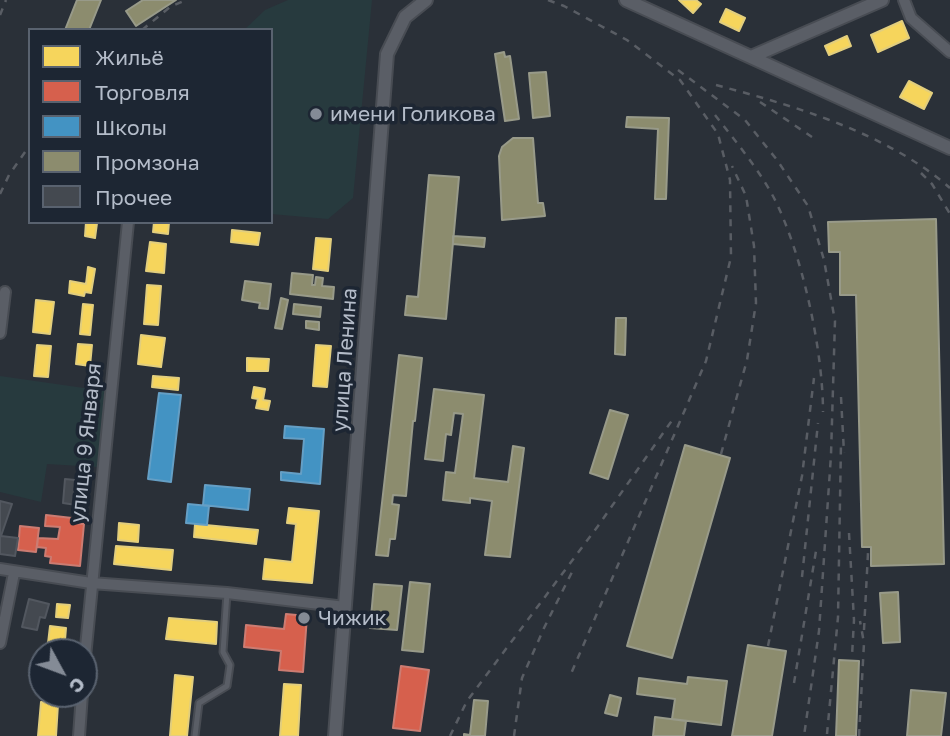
<!DOCTYPE html>
<html>
<head>
<meta charset="utf-8">
<style>
  body { margin:0 }
  #map { position:relative; width:950px; height:736px; overflow:hidden; background:#2a3038; font-family:"Golos Text",sans-serif }
  canvas { display:block }
  .legend { position:absolute; left:28px; top:28px; width:245px; height:196px; box-sizing:border-box; background:#1d2633; border:2px solid #59626f; margin:0; padding:9px 12px; list-style:none; font-size:21px; color:#b4bcc9 }
  .legend li { display:flex; align-items:center; gap:14px; height:35px }
  .legend b { width:35px; border:2px solid #59626f }
  .north { position:absolute; left:28px; top:638px; width:70px; height:70px; box-sizing:border-box; background:#1d2633; border:2px solid #59626f; border-radius:50%; rotate:131deg; font-size:19px; font-weight:700; line-height:28px; text-align:center; color:#b4bcc9 }
  .north::after { content:''; display:block; margin:auto; width:24px; height:32px; background:#848b96; clip-path:polygon(50% 0,100% 100%,50% 72%,0 100%) }
</style>
</head>
<body>
<div id="map">
<canvas width="950" height="736"></canvas>
<ul class="legend">
<li><b style="height:19px;background:#f6d55c"></b>Жильё</li>
<li><b style="height:19px;background:#d6604d"></b>Торговля</li>
<li><b style="height:19px;background:#4393c3"></b>Школы</li>
<li><b style="height:19px;background:#8c8c6e"></b>Промзона</li>
<li><b style="height:19px;background:#444950"></b>Прочее</li>
</ul>
<div class="north">С</div>
</div>
<script>
const ctx = document.querySelector('canvas').getContext('2d');
ctx.lineJoin = 'round';
function fillPath(path, color) { ctx.fillStyle = color; ctx.fill(path, 'evenodd'); }
function stroke(path, color, width, dash) { ctx.strokeStyle = color; ctx.lineWidth = width; ctx.lineCap = dash ? 'butt' : 'round'; ctx.setLineDash(dash || []); ctx.stroke(path); }
function label(font, color, halo, rows, align = 'center') {
  ctx.font = font + ' "Golos Text",sans-serif'; ctx.lineWidth = 7; ctx.setLineDash([]); ctx.textBaseline = 'middle'; ctx.strokeStyle = halo; ctx.fillStyle = color; for (const [text, x, y, turn = 0] of rows) {
    ctx.save(); ctx.translate(x, y); ctx.rotate((+turn || 0) * Math.PI / 180); ctx.textAlign = isNaN(turn) ? turn : align; if (halo) ctx.strokeText(text, 0, 0); ctx.fillText(text, 0, 0); ctx.restore();
  }
}
const green = new Path2D(`
  M288,0h84l-19,198 -25,21 -57,-5v-184h-27l21,-20z
  M0,376l105,15 -7,76 -51,-3 -6,38 -41,-10z`);
const homes = new Path2D(`
  M679,0h17l5,4 -8,9z
  M726,9l19,9 -6,13 -19,-9z
  M902,21l7,17 -31,14 -7,-17z
  M847,36l4,10 -22,9 -4,-9z
  M909,81l23,12 -8,16 -24,-12z
  M86,222l11,1 -2,15 -10,-2z
  M154,222h15l-1,12 -15,-2z
  M232,230l28,3 -2,12 -27,-3z
  M316,238l15,1 -3,32 -15,-2z
  M150,242l16,2 -2,29 -18,-2z
  M88,267l7,2 -4,24 -6,-1 -1,4 -15,-3 1,-12 16,3z
  M147,285l14,1 -3,39 -14,-1z
  M36,300l18,2 -4,32 -17,-2z
  M83,304l10,1 -3,30 -10,-1z
  M141,335l24,3 -4,29 -23,-3z
  M78,344l14,1 -2,21 -14,-2z
  M37,345l14,1 -3,31 -14,-1z
  M316,345l15,1 -4,41 -14,-1z
  M247,358l22,1 -1,12h-21z
  M153,376l26,2 -1,12 -26,-3z
  M254,387l11,2 -2,11 7,1 -2,9 -12,-2 2,-9 -6,-1z
  M289,508l30,3 -7,72 -49,-4 2,-20 27,3 4,-38 -9,-1z
  M119,523l20,2 -1,17 -20,-2z
  M195,524l63,6 -2,14 -62,-7z
  M116,546l57,4 -2,20 -57,-6z
  M57,604l13,1 -2,13 -12,-1z
  M169,618l48,4 -1,22 -50,-5z
  M50,626l16,2 -2,24h-17z
  M175,675l18,2 -6,59h-17z
  M284,684l17,1 -3,51h-18z
  M41,702l17,2 -2,32h-18z`);
const shops = new Path2D(`
  M46,515l26,3v5l12,1 -4,42 -30,-3 1,-6 -6,-1 1,-8 -9,-1 1,-9 20,1 2,-12 -15,-1z
  M20,526l19,2 -3,24 -18,-2z
  M286,614l21,2 -4,56 -24,-2 2,-19 -37,-4 2,-22 38,4z
  M401,666l28,4 -9,61 -27,-3z`);
const schools = new Path2D(`
  M159,393l22,2 -10,87 -23,-3z
  M285,426l39,3 -4,55 -39,-4v-8l20,2 3,-35 -20,-1z
  M205,485l45,4 -2,21 -45,-5z
  M188,504l21,2 -2,19 -21,-2z`);
const industry = new Path2D(`
  M77,0h24l-12,30h-24z
  M143,0h33l-40,26 -10,-15z
  M504,52l1,5 5,-1 9,63 -14,2 -10,-67z
  M546,72l4,44 -17,2 -4,-45z
  M627,117l42,1 -3,81h-11l3,-70 -32,-2z
  M513,138h20l5,65h5l2,13 -43,4 -3,-64 3,-9z
  M429,175l30,2 -13,142 -41,-4 2,-19 11,1z
  M936,219l8,345 -73,2v-19h-9l-6,-252h-16v-43h-11l-1,-30z
  M453,236l32,2 -1,9 -31,-3z
  M292,273l21,2 -1,10h3l1,-8 7,1 -1,8 12,1 -1,12 -43,-5z
  M245,281l26,3 -3,25 -9,-1 1,-5 -18,-3z
  M281,298l7,2 -6,29 -7,-1z
  M294,304l27,3 -1,10 -27,-3z
  M616,318h10l-1,37 -10,-1z
  M306,321l13,1v8l-13,-2z
  M399,355l23,3 -7,63h-2l-7,75 -13,-1 -1,9 7,1 -4,34h-5l-2,17 -12,-1z
  M434,389l50,6 -10,83 34,4 5,-36 11,2 -14,109 -25,-2 7,-54 -22,-3v5l-27,-3 3,-28 9,1 8,-59 -9,-1 -3,22 -5,-1 -3,27 -18,-2z
  M610,410l18,5 -20,64 -18,-6z
  M685,445l45,13 -58,200 -45,-12z
  M410,582l20,2 -7,68 -21,-2z
  M374,584l28,2 -5,44 -27,-2z
  M898,592l2,50 -17,1 -3,-50z
  M748,645l38,6 -14,85h-40z
  M839,660l20,1 -3,75h-20z
  M688,677l39,4 -6,44 -49,-6 3,-20 -38,-5 2,-16 48,6z
  M911,690l35,3 -5,43h-34z
  M610,695l11,3 -4,18 -12,-3z
  M474,700l14,1 -3,35h-21v-2l6,1z
  M655,717l31,4 -2,15h-31z`);
const building = new Path2D(`
  M65,479l20,2 -2,25 -20,-3z
  M0,501l12,3 -11,32 17,2 -3,18 -15,-2z
  M29,599l20,5 -4,14 -5,-1 -3,13 -15,-3z`);
const service = new Path2D(`
  M195,736l4,-33 28,-17 3,-21 -7,-13 4,-59`);
const minor = new Path2D(`
  M904,0l7,18 39,34
  M0,333l5,-41
  M0,569l91,14 136,10 118,14
  M0,643l14,-70
  M84,667l44,-445
  M79,736l3,-42`);
const tertiary = new Path2D(`
  M626,0l324,148
  M751,57l131,-57
  M335,736l52,-682 18,-37 21,-17`);
const rail = new Path2D(`
  M548,0l16,6 63,34 53,40 38,54 12,46 1,77 -25,104 -136,315
  M0,15l6,-15
  M142,30l28,-23 16,-7
  M678,70l67,50 32,40 31,46 16,54 11,61 -4,134 -12,176 -15,105
  M716,85c79,21 171,48 234,103
  M760,102l52,35
  M715,115c21,27 43,53 59,83 28,55 49,152 49,214
  M921,173l11,11 18,30
  M0,194l9,-19 21,-30
  M841,397l3,56
  M721,454l26,-94 9,-57 -2,-57 -8,-50 -14,-30
  M849,533l5,87 -2,36
  M802,577l16,-154
  M864,630l4,-77
  M768,646l34,-170 12,-98
  M794,683l22,-132
  M827,734l11,-117 3,-174
  M450,736l17,-35 131,-175 75,-107
  M514,736l8,-58 22,-50 28,-56
  M859,736l5,-93 -4,-22`);
const markers = [
  [316,114,7,"#848b96"],
  [304,618,7,"#848b96"]
];
const poiNames = [
  ["имени Голикова",330,114],
  ["Чижик",318,618]
];
const streetNames = [
  ["улица Ленина",345,360,-86],
  ["улица 9 Января",86,443,-84]
];
fillPath(green, '#273a3e');
fillPath(homes, '#f6d55c');
stroke(homes, '#e2ce7d', 2);
fillPath(shops, '#d6604d');
stroke(shops, '#cc7c72', 2);
fillPath(schools, '#4393c3');
stroke(schools, '#659fc5', 2);
fillPath(industry, '#8c8c6e');
stroke(industry, '#989a89', 2);
fillPath(building, '#444950');
stroke(building, '#52575f', 2);
stroke(service, '#484c53', 9);
stroke(minor, '#484c53', 14);
stroke(tertiary, '#484c53', 16);
stroke(service, '#5a5e66', 5);
stroke(minor, '#5a5e66', 10);
stroke(tertiary, '#5a5e66', 12);
stroke(rail, '#595d64', 2.5, [7, 7]);
for (const [x, y, r, color] of markers) { const dot = new Path2D(); dot.arc(x, y, r, 0, 2 * Math.PI); ctx.fillStyle = color; ctx.fill(dot); stroke(dot, '#1d2633', 2.5); }
label('21px', '#b4bcc9', '#1d2633', poiNames, 'left');
label('21px', '#b4bcc9', '#1d2633', streetNames);
</script>
</body>
</html>
